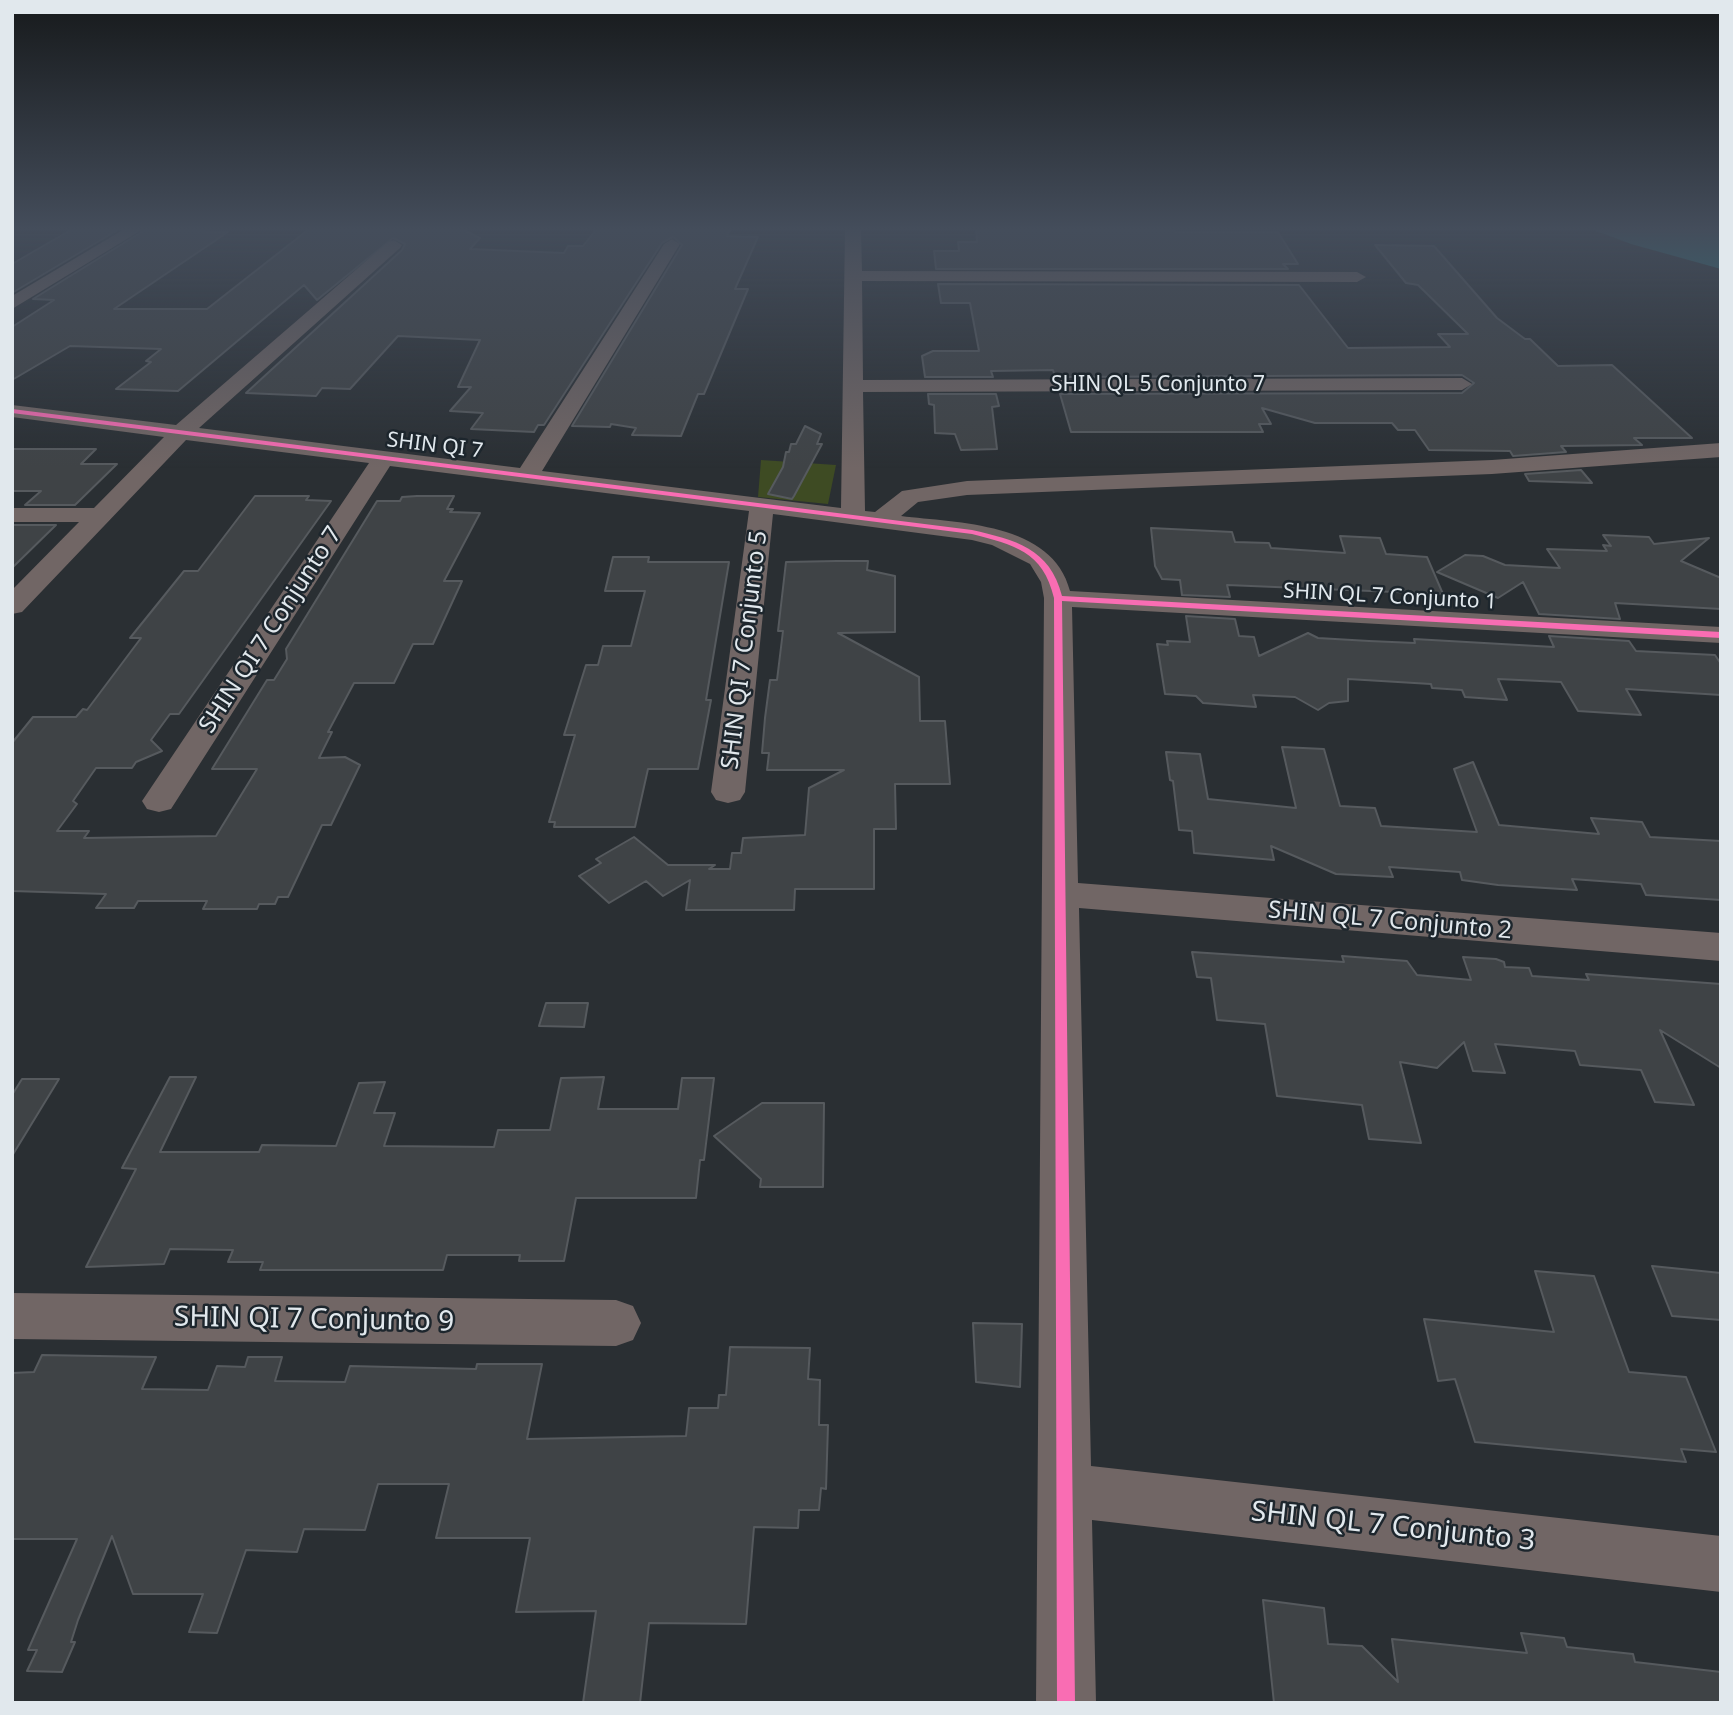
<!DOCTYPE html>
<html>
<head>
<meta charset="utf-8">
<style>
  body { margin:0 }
  #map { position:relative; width:1733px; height:1715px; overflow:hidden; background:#2a2f33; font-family:"Noto Sans",sans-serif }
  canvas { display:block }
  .frame { position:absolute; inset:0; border:14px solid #e1e8ed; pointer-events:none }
</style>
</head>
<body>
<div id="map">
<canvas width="1733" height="1715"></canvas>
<div class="frame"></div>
</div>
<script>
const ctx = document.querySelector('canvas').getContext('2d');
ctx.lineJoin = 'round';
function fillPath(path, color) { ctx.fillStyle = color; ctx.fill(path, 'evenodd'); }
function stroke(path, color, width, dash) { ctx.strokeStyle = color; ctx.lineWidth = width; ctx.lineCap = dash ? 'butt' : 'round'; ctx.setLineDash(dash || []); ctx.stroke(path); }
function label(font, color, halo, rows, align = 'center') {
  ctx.font = font + ' "Noto Sans",sans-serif'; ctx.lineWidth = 5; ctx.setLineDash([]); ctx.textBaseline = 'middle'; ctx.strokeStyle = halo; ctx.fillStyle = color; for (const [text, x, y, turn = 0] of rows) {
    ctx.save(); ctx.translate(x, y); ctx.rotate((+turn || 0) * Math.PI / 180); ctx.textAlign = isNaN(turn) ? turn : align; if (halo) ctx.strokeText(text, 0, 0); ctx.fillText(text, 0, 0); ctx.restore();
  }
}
const green = new Path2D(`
  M761,460l75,5 -8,39 -70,-7z`);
const water = new Path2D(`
  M1588,228h133v41l-90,-25z`);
const building = new Path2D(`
  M74,228h47l-109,65v-29z
  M148,228h51l-5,3 34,1 -114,77h93l102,-80 7,-1h144l20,10 -10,11 94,4 4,-7h15l14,-18h134l-4,8 31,1 -23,52h13l-44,105h-6l-17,42 -49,-1 4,-7 -25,-4 -1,3 -38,-1 110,-181 -9,-8 -11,6 -118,182h-6l-4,7 -63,-3 12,-16 -33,-2 21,-24h-13l22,-47 -82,-4 -48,53 -28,-1 -6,8 -70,-3 156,-143 3,-6 -12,-6 -76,62 -13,-15 -126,106 -62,-2 35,-27 -5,-1 15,-12 -91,-3 -58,34v-53l42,-27 -21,-1z
  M976,228h198l2,4h102l20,32h-15l5,5h-352l-2,-18h25l-1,-9h19z
  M1375,245l59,1 63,72 28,21h5l28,27 54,-1 80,73h-58l8,7 -81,1 5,6 -53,4 -3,-5 -81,-1 -14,-20h-17l-6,-7h-77l-53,-15 9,16h-12l4,8h-192l-11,-38 402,-1 12,-10 -12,-8 -407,2 -2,-7 -62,1 2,6h-68l-3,-21 11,-5h46l-9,-48h-29l-3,-19 361,1 49,63 102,-1 -12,-13h30l-50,-49 -12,-2z
  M928,394h68l3,12 -7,1 5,42 -36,1 -6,-16 -20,-1 -1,-28 -5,-1z
  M805,426l16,8 -4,10h5l-28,52 -2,3 -24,-5 15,-27 3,-15h3l2,-8h5z
  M12,449h84l-15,15h36l-42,41h-50l16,-14h-29z
  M1581,470l11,13 -63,-2 -4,-7z
  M255,496h54l-3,4 25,1 -152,213h-9l-19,26 11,11 -26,11 -4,6h-36l-23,33 4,3 -20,27h32l-5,7 132,-2 41,-67h-45l55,-89h7l13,-21 -1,-10 91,-148h23l2,-4 15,-1h37l-7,13h6l-3,3 30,1 -36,68h18l-29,63h-20l-19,39h-40l-26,49h4l-13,26 26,-1 15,8 -29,60h-9l-34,72h-10l-3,7h-16l-2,5h-54l4,-8h-69l-4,7h-38l10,-14 -94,-3v-148l21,-26h43l7,-8 4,1 54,-72h-11l54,-67h14z
  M12,525h44l-44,43z
  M1151,528l81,4 3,10 34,1 2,5 74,5 -5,-17 40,2 6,16 41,3 16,37 -216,-9 3,12 -48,-2 -2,-15 -18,-1 -7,-13z
  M1603,535l46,2 5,7 55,-6 -28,23 40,17v31l-106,-6 5,16 -81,-5 -16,-32 -25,16 -61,-26 28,-17 18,1 22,9 55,3 -13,-19 60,2 -4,-6 8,1z
  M613,557h36l-1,5h81l-23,138h5l-13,69h-50l-13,58h-81l1,-5h-6l26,-87h-11l22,-70h12l5,-19h28l14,-55h-40z
  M837,561h31l-1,9 28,6v56l-57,1 81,44 1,44h25l5,63h-55l1,45h-22v60h-79l-1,21h-108l4,-30 -27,16 -17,-15 -37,22 -30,-27 22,-13 -5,-4 38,-22 34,28h47l-6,4h21l2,-16h9l2,-15 62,-3 4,-47 35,-18h-77l2,-17h-7l3,-35 5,-38h7l6,-49h-5l8,-69z
  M1186,616l49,3 4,17 15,1 5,19 49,-23 10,5 51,3 46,2 -1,-4 140,8 -5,-11 80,5 7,10 79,4 6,9v31l-95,-6 15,26 -63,-4 -17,-29 -63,-3 9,21 -42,-3 -3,-7 -30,-2 -1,-4 -83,-5v22l-19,2 -11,7 -23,-13 -42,-2 3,12 -53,-4 -7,-7 -31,-2 -8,-50 11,1 -1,-4 23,1z
  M1282,747l42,2 16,57 35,2 6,18 96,6 -23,-63 19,-7 26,63 100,9 -8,-16 51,4 8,15 71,4v59l-75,-5 -5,-11 -69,-5 5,11 -79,-5 -36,-5 -2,-8 -71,-5 4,10 -57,-3 -65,-28 3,14 -80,-7 -2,-22 -13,-1 -6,-49 -3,-1 -4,-28 34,2 8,45 88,9z
  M1192,952l152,10 -2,-6 65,5 10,14 54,5 -8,-23 33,2 8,3 1,5 24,1 3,8 57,4 -3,-6 135,10v84l-61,-38 34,75 -39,-3 -14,-32 -61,-5 -5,-14 -80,-7 10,29 -32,-2 -9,-29 -27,26 -37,-6 21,81 -52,-4 -7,-34 -85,-9 -12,-72 -48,-4 -6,-42 -14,-1z
  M546,1003h42l-4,24 -45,-1z
  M170,1077h26l-36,75h99l3,-7 74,1 23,-63 26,-1 -11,31h21l-11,33 110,1 4,-17h52l11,-52 43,-1 -6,32h80l4,-31h32l-10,82h-4l-4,38h-120l-12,63h-45l1,-6h-73l-4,15h-183l3,-8h-35l5,-12 -63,-1 -6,15 -78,3 50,-98 -14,-1z
  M22,1079h37l-47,77v-61z
  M762,1103h62l-1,84h-63l1,-8 -47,-43z
  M1652,1266l69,7v47l-49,-4z
  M1535,1271l59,5 35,96 57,5 30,75 -35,-3 5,13 -211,-20 -20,-63 -17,2 -14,-62 130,13z
  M973,1323l49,1 -2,63 -44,-5z
  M730,1347l80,1 -2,31 12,1 -1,45h9l-2,64 -5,-1 -2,22h-20l-1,18 -44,-1 -8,97 -97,-1 -9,80h-57l13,-92 -80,1 14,-74h-94l13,-54h-71l-13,46 -61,-1 -7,23 -51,-2 -29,83 -28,-1 14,-38h-70l-21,-58 -34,84 -7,22h4l-13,30 -35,-1 10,-21h-9l49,-111h-65v-166l22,-1 8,-17 114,2 -14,32 66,1 9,-24 28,1 3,-10h34l-7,24 70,1 5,-16 126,3 1,-5h65l-15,75 159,-3 3,-28h29l1,-13h7z
  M1263,1600l61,8 4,36 34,2 36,36 -6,-43 135,14 -6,-20 43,5 3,9 66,7 2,8 86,10v31h-447z`);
const minor = new Path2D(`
  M126,228h19l-133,81v-13z
  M845,228h16l1,43 495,1 9,5 -9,5 -495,-1 1,99 599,-2 10,6 -10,6 -599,2 2,119 10,1 27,-21 65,-10 525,-21 229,-17v14l-229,17 -525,21 -49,7 -17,14c56,7 152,6 169,75l651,36v16l-649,-36 6,276 643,50v28l-642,-53 12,558 630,70v56l-629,-72 4,183h-60l8,-1105 -3,-16 -11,-18 -38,-19 -20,-5 -199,-26 -28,278 -5,8 -12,3 -12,-3 -5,-8 38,-281 -359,-45 -219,343 -12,3 -12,-3 -5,-8 227,-338 -183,-23 -164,172 -10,2v-24l67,-68h-67v-14h82l70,-71 -152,-20v-12l164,20 212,-183 6,-2 8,5 -2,3 -201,180 321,40 144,-224 8,-5 8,5 -138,227 299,37z
  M12,1293l604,7 17,6 8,17 -8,17 -17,6 -604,-7z`);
const cycleway = new Path2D(`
  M12,409l960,121c43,10 78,18 90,66l659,36v6l-659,-37 13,1102h-18l-3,-1105c-11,-47 -40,-53 -82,-64l-960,-121z`);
const farStreetnames = [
  ["SHIN QL 5 Conjunto 7",1158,385],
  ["SHIN QI 7",435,446,7],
  ["SHIN QL 7 Conjunto 1",1390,597,3]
];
const streetNames = [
  ["SHIN QI 7 Conjunto 7",271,630,-57],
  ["SHIN QI 7 Conjunto 5",745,650,-83],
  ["SHIN QL 7 Conjunto 2",1390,921,5]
];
const nearStreetnames = [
  ["SHIN QI 7 Conjunto 9",314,1320,1],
  ["SHIN QL 7 Conjunto 3",1393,1527,6]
];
fillPath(green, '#3e4b23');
fillPath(water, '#29858d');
fillPath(building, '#3f4346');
stroke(building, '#565a5e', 2);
fillPath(minor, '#716665');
fillPath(cycleway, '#f96db3');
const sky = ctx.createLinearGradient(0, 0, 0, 468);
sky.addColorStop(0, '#171a1c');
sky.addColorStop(0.49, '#444d5b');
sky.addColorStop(1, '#444d5b00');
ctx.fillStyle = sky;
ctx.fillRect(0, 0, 1733, 468);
label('21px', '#e1e8ed', '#1d262d', farStreetnames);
label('24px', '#e1e8ed', '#1d262d', streetNames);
label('28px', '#e1e8ed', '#1d262d', nearStreetnames);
</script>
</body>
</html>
